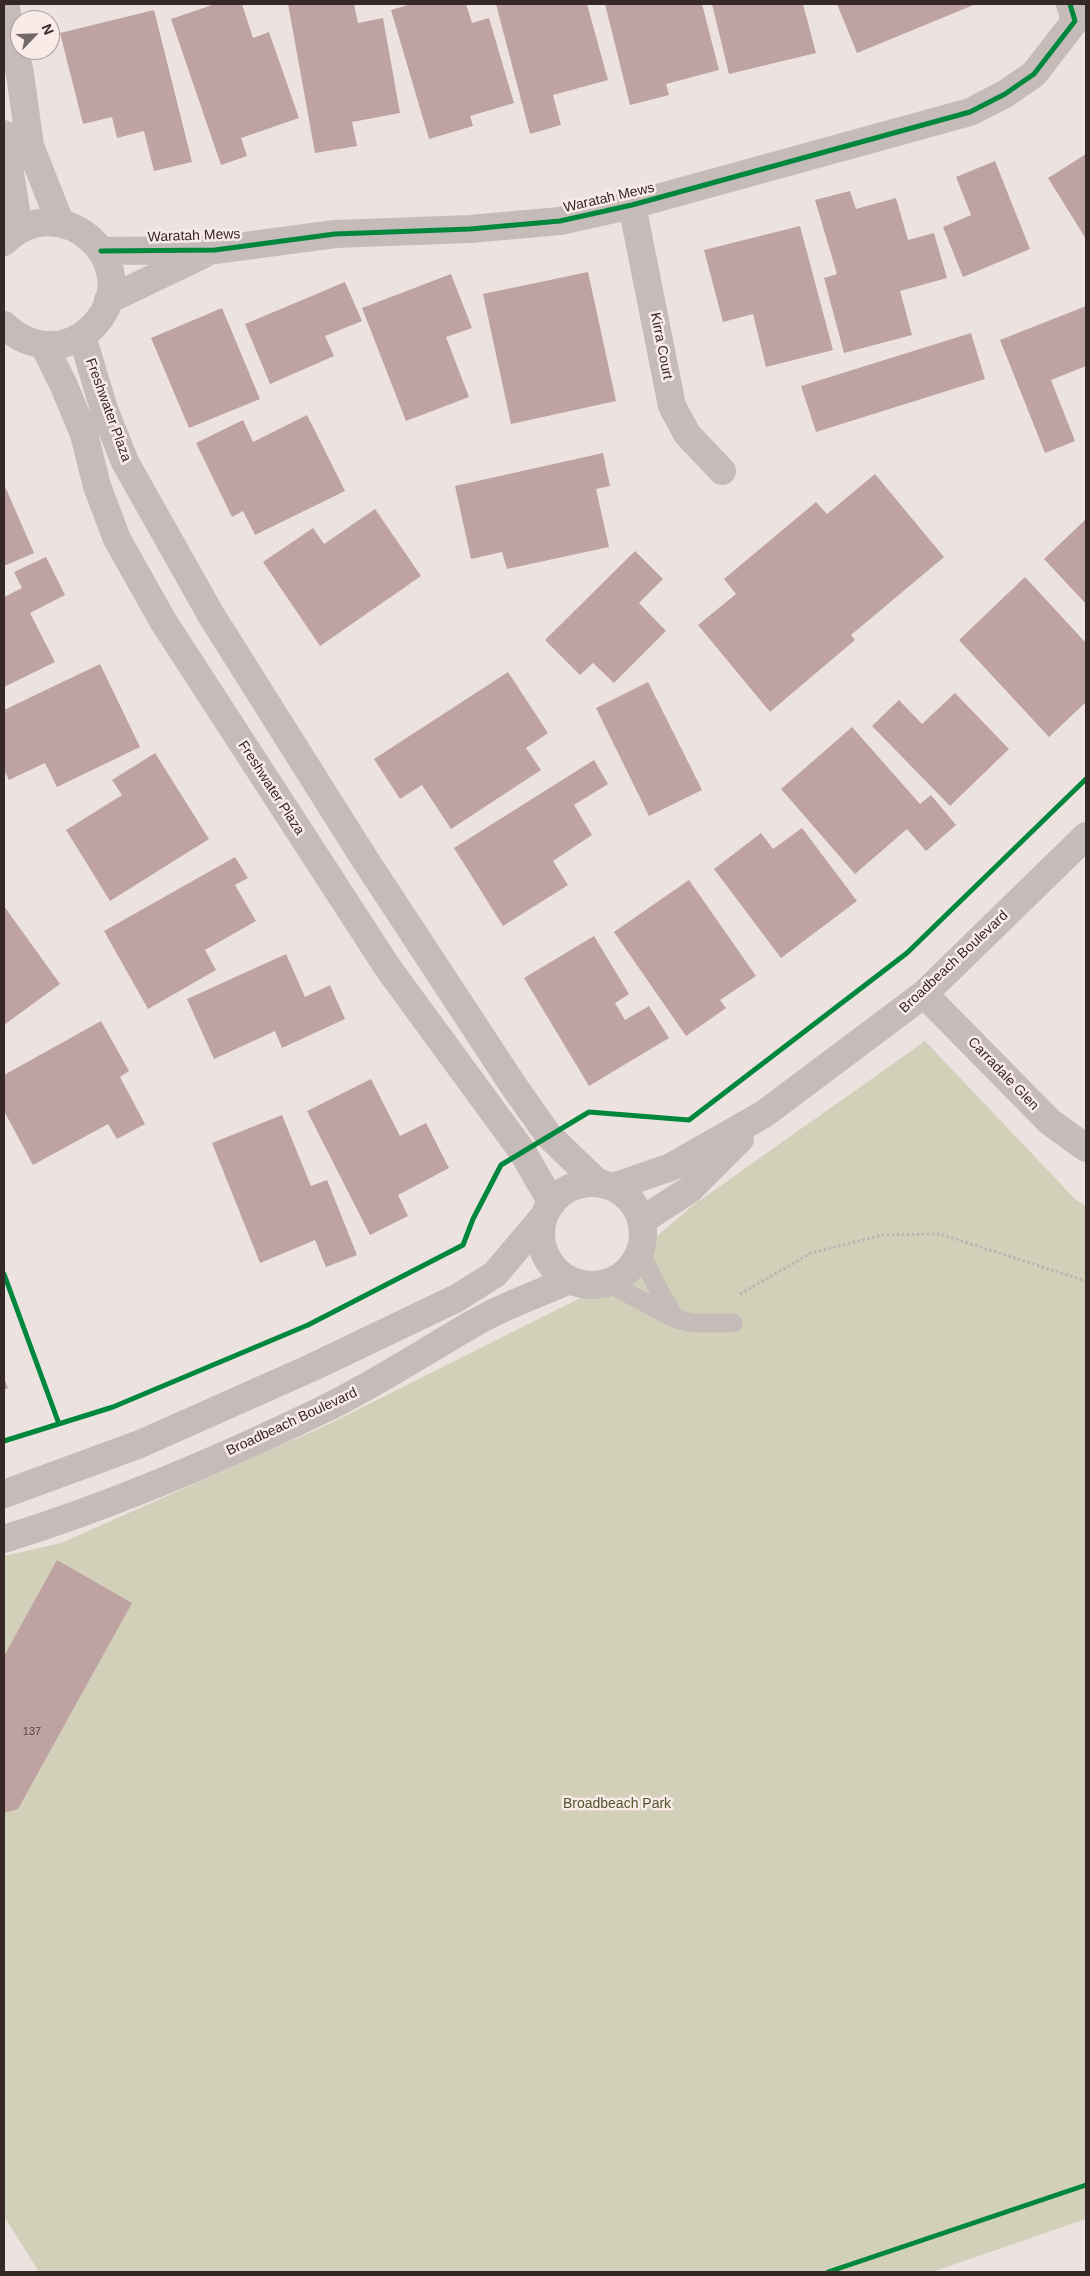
<!DOCTYPE html>
<html>
<head>
<meta charset="utf-8">
<style>
  body { margin:0 }
  #map { position:relative; width:1090px; height:2276px; overflow:hidden; background:#ece3e0; font-family:Arial,sans-serif }
  canvas { display:block }
  .frame { position:absolute; inset:0; border:5px solid #352827; pointer-events:none }
  .north { position:absolute; left:10px; top:10px; width:50px; height:50px; box-sizing:border-box; background:#f9ebe7; border:1px solid #ab9d9a; border-radius:50%; rotate:66deg; font-size:14px; font-weight:700; line-height:20px; text-align:center; color:#352827 }
  .north::after { content:''; display:block; margin:auto; width:18px; height:22px; background:#756968; clip-path:polygon(50% 0,100% 100%,50% 72%,0 100%) }
</style>
</head>
<body>
<div id="map">
<canvas width="1090" height="2276"></canvas>
<div class="frame"></div>
<div class="north">N</div>
</div>
<script>
const ctx = document.querySelector('canvas').getContext('2d');
ctx.lineJoin = 'round';
function fillPath(path, color) { ctx.fillStyle = color; ctx.fill(path, 'evenodd'); }
function stroke(path, color, width, dash) { ctx.strokeStyle = color; ctx.lineWidth = width; ctx.lineCap = dash ? 'butt' : 'round'; ctx.setLineDash(dash || []); ctx.stroke(path); }
function label(font, color, halo, rows, align = 'center') {
  ctx.font = font + ' Arial,sans-serif'; ctx.lineWidth = 5; ctx.setLineDash([]); ctx.textBaseline = 'middle'; ctx.strokeStyle = halo; ctx.fillStyle = color; for (const [text, x, y, turn = 0] of rows) {
    ctx.save(); ctx.translate(x, y); ctx.rotate((+turn || 0) * Math.PI / 180); ctx.textAlign = isNaN(turn) ? turn : align; if (halo) ctx.strokeText(text, 0, 0); ctx.fillText(text, 0, 0); ctx.restore();
  }
}
const green = new Path2D(`
  M925,1041l151,159 10,6v1013l-154,53h-893l-35,-56v-660l57,-13 268,-119 263,-132 100,-86z`);
const building = new Path2D(`
  M215,4h27l11,34 16,-6 30,86 -58,20 6,18 -26,9 -50,-146z
  M288,4h66l4,19 25,-5 17,95 -48,9 5,24 -42,7z
  M411,4h55l6,19 17,-5 25,85 -44,13 3,10 -44,13 -38,-129z
  M496,4h91l21,76 -55,15 8,30 -31,9z
  M605,4h97l17,66 -53,14 3,11 -39,10z
  M712,4h91l13,49 -87,21z
  M837,4h139l-119,49z
  M154,10l38,152 -38,9 -10,-40 -27,7 -5,-21 -29,7 -23,-91z
  M1086,154v85l-38,-61z
  M995,161l35,88 -67,28 -20,-50 28,-12 -15,-38z
  M850,191l6,18 40,-11 12,42 26,-7 13,45 -47,13 12,44 -68,18 -20,-75 13,-4 -22,-74z
  M800,226l33,124 -67,17 -13,-53 -30,8 -19,-72z
  M588,272l28,129 -105,23 -28,-130z
  M451,274l21,54 -26,9 23,60 -63,24 -44,-113z
  M345,282l17,39 -37,15 9,20 -64,28 -25,-60z
  M1086,306v60l-35,14 24,61 -30,12 -45,-113z
  M222,308l38,91 -71,29 -38,-90z
  M971,333l14,46 -169,53 -15,-46z
  M307,415l38,76 -90,44 -12,-24 -11,6 -36,-74 47,-23 10,22z
  M603,453l7,33 -14,3 13,58 -102,22 -5,-17 -31,7 -16,-73z
  M875,474l69,83 -93,78 4,5 -85,72 -72,-87 38,-31 -12,-15 92,-77 11,12z
  M4,484l30,69 -30,13z
  M375,509l46,67 -101,70 -57,-84 50,-34 11,16z
  M1086,519v85l-42,-45z
  M635,551l28,28 -24,24 27,28 -52,52 -21,-20 -13,12 -35,-35z
  M46,557l19,38 -35,18 25,49 -51,25v-90l18,-9 -8,-16z
  M1025,577l61,66v59l-37,35 -90,-97z
  M100,664l40,83 -83,40 -12,-24 -36,17 -5,-10v-60z
  M508,672l40,61 -22,15 15,22 -90,59 -29,-44 -22,14 -26,-40z
  M648,682l54,108 -53,26 -53,-108z
  M955,693l54,56 -59,57 -78,-80 27,-26 23,24z
  M852,727l68,77 11,-9 25,30 -30,26 -19,-22 -52,45 -74,-85z
  M155,753l54,86 -99,62 -44,-71 56,-35 -10,-15z
  M594,760l14,24 -34,21 18,30 -39,26 15,24 -65,41 -49,-78z
  M802,828l55,73 -76,57 -67,-89 47,-36 12,16z
  M235,857l13,21 -13,7 21,36 -51,29 11,20 -68,39 -44,-78z
  M689,880l67,96 -36,24 6,8 -40,28 -72,-104z
  M4,906l56,78 -56,41z
  M594,936l35,58 -14,9 10,17 24,-14 20,32 -80,48 -65,-108z
  M286,954l19,43 25,-12 15,34 -63,29 -7,-17 -61,28 -27,-60z
  M101,1021l28,50 -9,6 25,47 -28,15 -9,-15 -75,41 -29,-54v-36z
  M371,1079l29,57 26,-13 23,45 -51,27 10,21 -38,19 -63,-124z
  M282,1115l29,71 16,-6 30,75 -31,12 -11,-27 -55,23 -48,-120z
  M4,1378l4,10 -4,2z
  M57,1560l75,43 -114,206 -14,4v-157z`);
const path = new Path2D(`
  M740,1294l71,-41 71,-18 58,-1 146,47`);
const lane = new Path2D(`
  M640,1251l17,36 18,31
  M608,1283l68,36 16,4h41`);
const street = new Path2D(`
  M5,4l15,70 10,72 30,76
  M4,134l15,96
  M632,205l40,201 15,28 35,37
  M4,242c56,-57 142,21 93,80 -9,11 -21,19 -35,22 -22,4 -43,-4 -58,-19
  M101,251l114,-1 120,-16 135,-5 90,-8 72,-16 338,-93 35,-18 29,-20 41,-53 -5,-17
  M108,300l96,-46
  M82,336l22,73 21,53 86,153 153,243 149,227 36,51 49,47
  M44,345l20,41 20,48 13,52 20,53 46,82 225,347 134,183 30,52
  M924,994l126,128 36,26
  M541 1234a51 51 0 1 1 102 0a51 51 0 1 1-102 0Z
  M613,1187l58,-20 93,-53 160,-120 162,-158
  M641,1221l48,-31 51,-51
  M4,1494l136,-50 173,-77 144,-69 38,-24 49,-58
  M4,1539c109,-34 215,-79 318,-129 54,-26 103,-59 154,-88 29,-17 63,-28 93,-42`);
const cycleway = new Path2D(`
  M101,251l114,-1 120,-16 135,-5 90,-8 72,-16 338,-93 35,-18 29,-20 41,-53 -5,-17
  M4,1274l55,150
  M4,1441l109,-34 195,-82 155,-80 10,-26 28,-54 88,-53 100,8 218,-167 179,-174
  M828,2272l258,-87`);
const numberNames = [
  ["137",32,1732]
];
const streetNames = [
  ["Waratah Mews",609,198,-13],
  ["Waratah Mews",194,236,-2],
  ["Kirra Court",661,346,79],
  ["Freshwater Plaza",108,410,70],
  ["Freshwater Plaza",271,788,57],
  ["Broadbeach Boulevard",954,962,-43],
  ["Carradale Glen",1003,1074,46],
  ["Broadbeach Boulevard",292,1422,-25]
];
const parkNames = [
  ["Broadbeach Park",617,1804]
];
fillPath(green, '#d3d0ba');
fillPath(building, '#bfa3a3');
stroke(path, '#beb3b1', 3, [2.5, 2.5]);
stroke(lane, '#c5bbb9', 19);
stroke(street, '#c5bbb9', 28);
stroke(cycleway, '#00873e', 5);
label('11px', '#584746', null, numberNames);
label('14px', '#352827', '#f9ebe7', streetNames);
label('14px', '#50532c', '#f9ebe7', parkNames);
</script>
</body>
</html>
